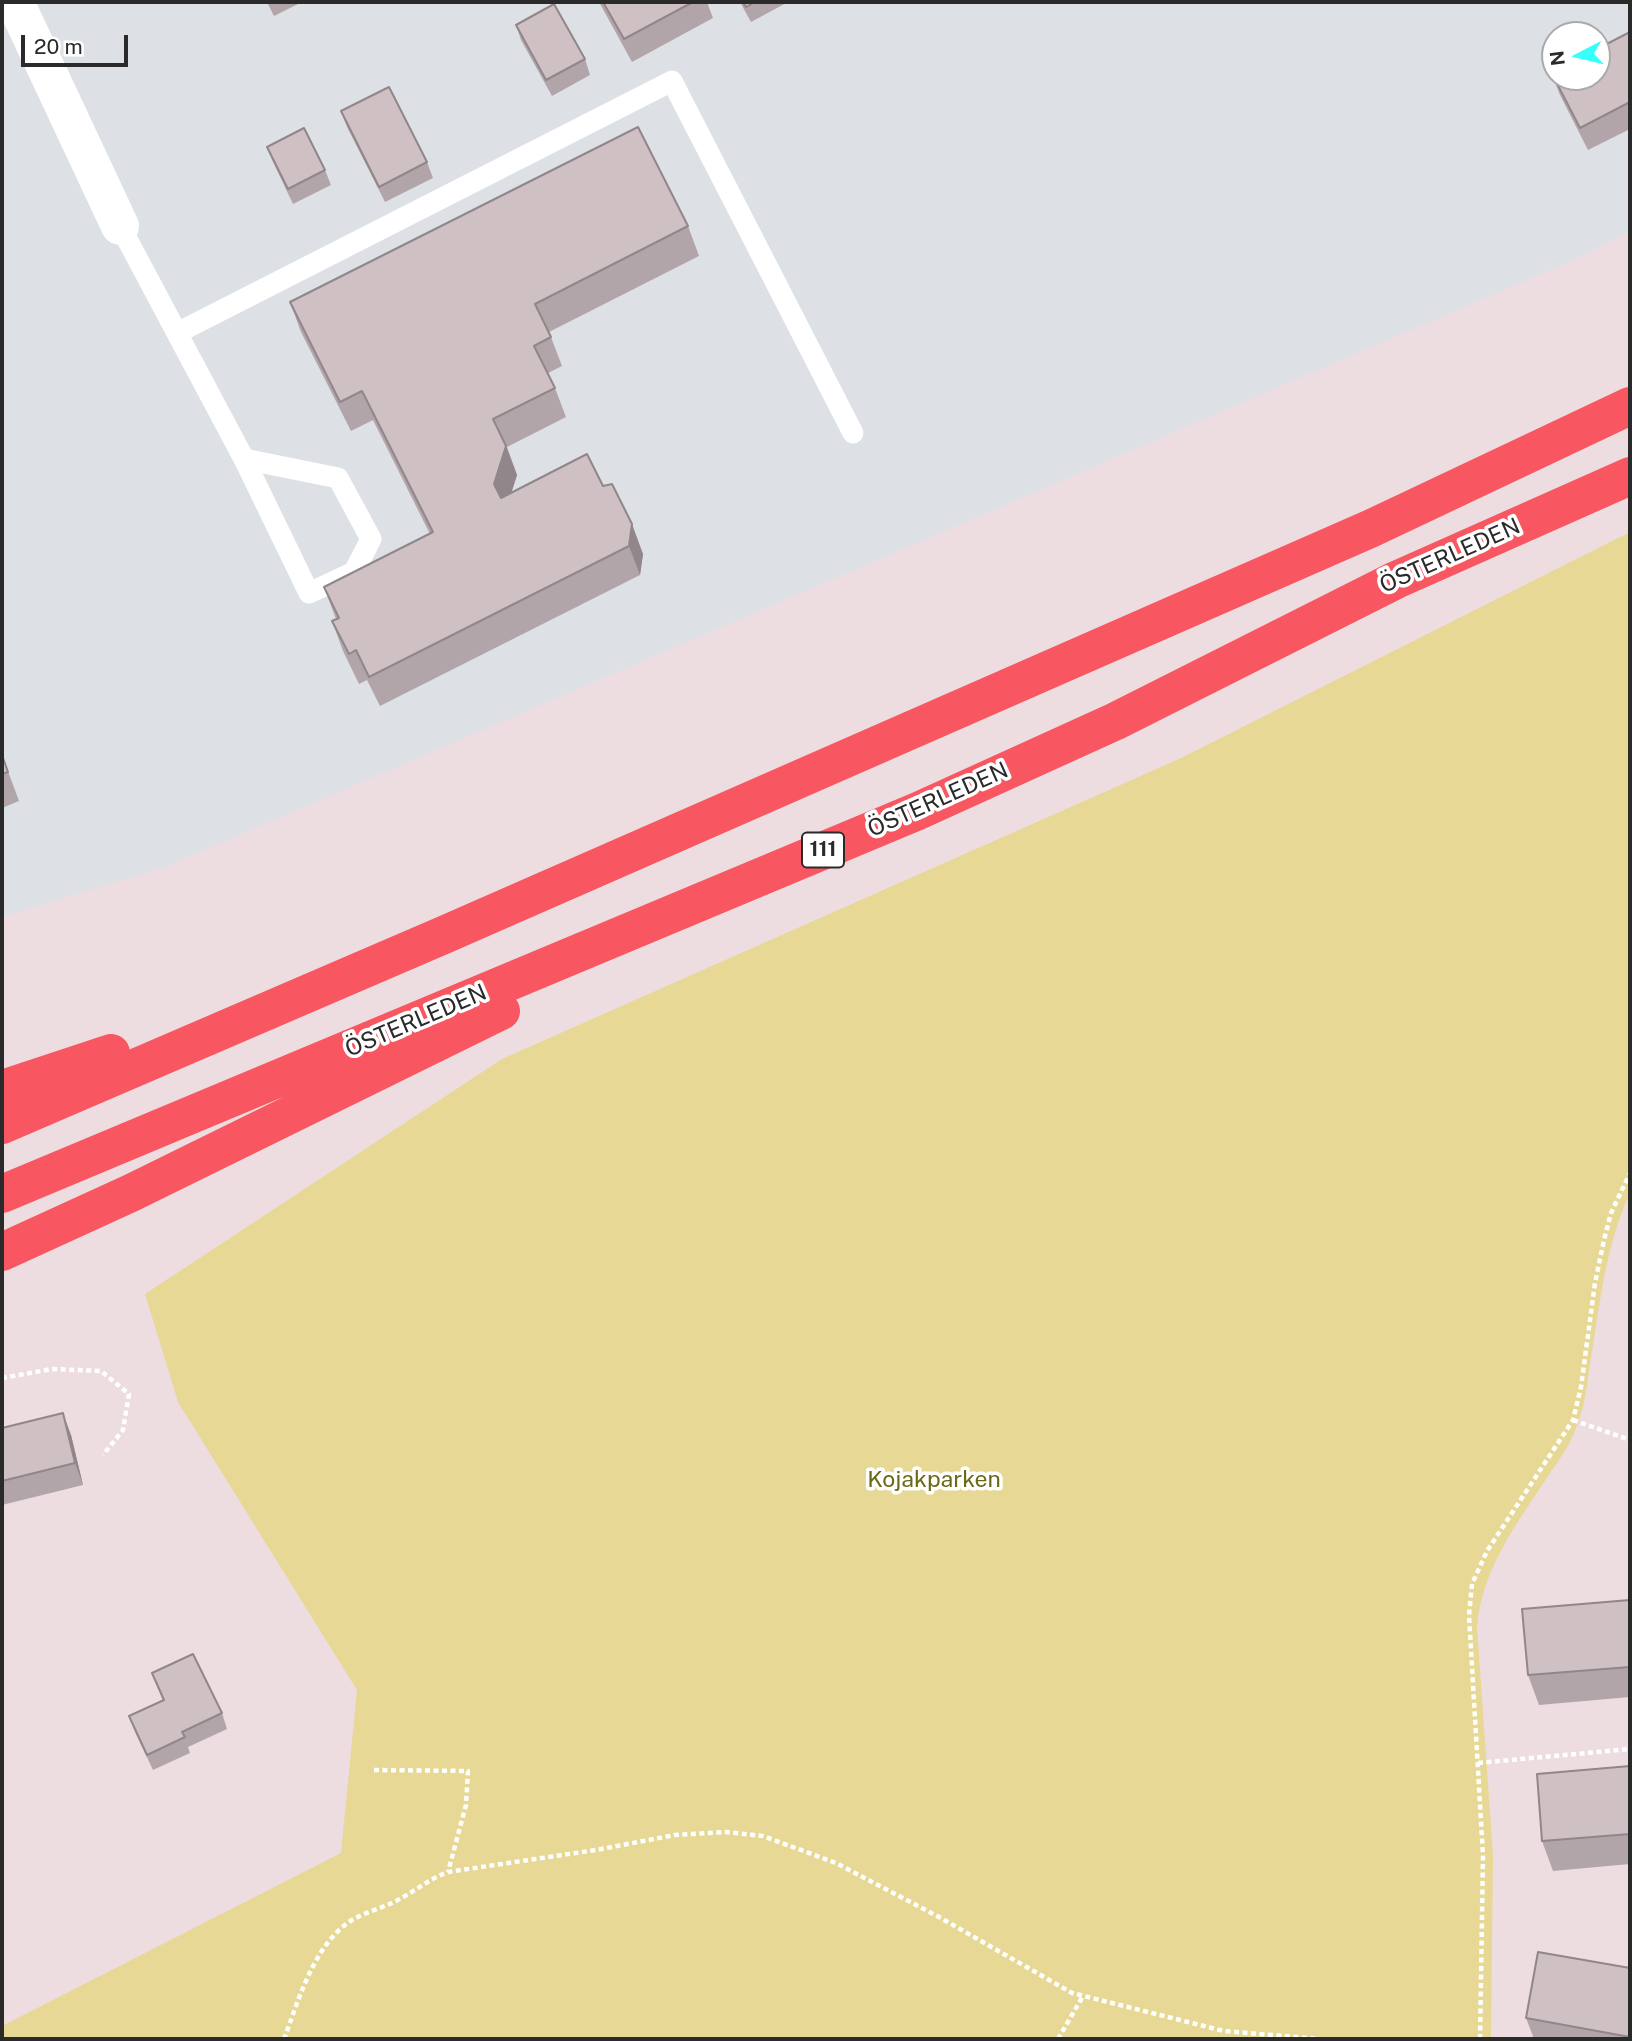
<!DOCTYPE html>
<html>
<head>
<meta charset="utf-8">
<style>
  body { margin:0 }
  #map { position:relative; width:1632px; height:2041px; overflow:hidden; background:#eddce0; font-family:"Public Sans",sans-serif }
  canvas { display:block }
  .frame { position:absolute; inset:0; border:4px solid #2a2a2a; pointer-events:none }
  .north { position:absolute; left:1541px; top:21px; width:70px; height:70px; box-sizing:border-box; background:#fff; border:2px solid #aaa; border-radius:50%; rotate:263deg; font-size:19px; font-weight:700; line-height:28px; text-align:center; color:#2a2a2a }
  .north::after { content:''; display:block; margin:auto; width:24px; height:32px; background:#37fffc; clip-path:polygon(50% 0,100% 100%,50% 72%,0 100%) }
  .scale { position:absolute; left:21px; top:35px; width:107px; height:32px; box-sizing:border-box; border:4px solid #2a2a2a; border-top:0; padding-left:9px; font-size:21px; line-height:24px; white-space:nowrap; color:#2a2a2a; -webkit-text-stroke:5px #fff; paint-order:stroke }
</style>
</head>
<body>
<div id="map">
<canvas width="1632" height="2041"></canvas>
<div class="frame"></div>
<div class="north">N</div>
<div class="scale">20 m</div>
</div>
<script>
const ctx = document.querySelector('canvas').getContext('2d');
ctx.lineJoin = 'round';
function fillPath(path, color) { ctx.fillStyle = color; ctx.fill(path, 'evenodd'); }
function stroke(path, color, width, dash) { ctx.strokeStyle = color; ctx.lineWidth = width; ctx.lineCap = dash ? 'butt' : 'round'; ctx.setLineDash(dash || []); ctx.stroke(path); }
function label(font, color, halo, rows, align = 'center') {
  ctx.font = font + ' "Public Sans",sans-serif'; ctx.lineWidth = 7; ctx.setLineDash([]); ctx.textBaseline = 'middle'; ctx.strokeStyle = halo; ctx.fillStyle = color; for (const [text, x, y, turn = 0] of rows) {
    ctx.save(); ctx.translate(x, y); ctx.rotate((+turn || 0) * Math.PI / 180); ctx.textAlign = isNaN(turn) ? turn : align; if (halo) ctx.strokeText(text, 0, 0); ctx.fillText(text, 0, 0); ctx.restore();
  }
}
const industrial = new Path2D(`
  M2,2h1628v229l-52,27 -1413,609 -163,50zM1555,35h42v42h-42z`);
const green = new Path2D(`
  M1630,532v661c-24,51 -30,110 -39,165 -4,23 -5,46 -14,67 -6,19 -18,35 -29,51 -31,48 -66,92 -71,151l16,228 -2,184h-1489v-13l339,-173 16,-163 -179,-288 -33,-108 357,-235 677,-300z`);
const path = new Path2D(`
  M2,1378l50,-9 49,2 28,23 -6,36 -20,25
  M1573,1420l57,20
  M1478,1763l152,-14
  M374,1770l94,1 -2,34 -18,67
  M284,2039c15,-40 30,-95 68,-119 14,-8 30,-12 44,-19 18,-9 33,-22 52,-29l148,-22 79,-15 51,-3 37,4 73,27 103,54 133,76 152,38 96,8
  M1058,2039l25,-43
  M1480,2039l3,-183 -14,-241 3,-31 15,-33 86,-131 8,-33 14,-104 9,-43 7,-27 19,-40`);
const lane = new Path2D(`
  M120,226l124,233 94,19 33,61 -17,33 -45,21 -65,-134
  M177,333l495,-252 181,352`);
const street = new Path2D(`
  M15,2l105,224`);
const primary = new Path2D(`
  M2,1089l109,-36
  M2,1125l444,-191 926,-406 258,-122
  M2,1194l916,-383 198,-90 280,-141 234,-104
  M2,1252l129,-59 370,-182`);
const wall = new Path2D(`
  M267,2h35l-28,14z
  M599,2h108l6,16 -81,44z
  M740,2h48l-37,20z
  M516,25l69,34 5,16 -38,21 -31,-56z
  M1630,32v97l-42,21 -28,-55 -9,-23z
  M341,111l86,51 6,16 -48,24 -38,-75z
  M267,147l58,23 6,15 -38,19 -20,-42z
  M688,226l11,30 -150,76 13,34 -14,7 7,15 11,29 -59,30 10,28 -6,18 92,-7 40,68 -3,21 -260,131 -13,-26 -8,4 -16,-33 -11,-30 4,-2 -12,-32 106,-53 -57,-114 -22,11 -50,-99 -11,-30z
  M2,755l17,46 -17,7z
  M2,1428l69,7 12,50 -81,20z
  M1630,1600v97l-91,8 -11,-30z
  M152,1673l70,40 5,16 -39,18 2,6 -37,17 -18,-38 -6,-16 34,-15z
  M1630,1766v98l-77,7 -11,-30z
  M1630,1968v71h-96l-8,-21z`);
const shadedWall = new Path2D(`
  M506,446l11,29 -12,38 -11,-29z
  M632,524l11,30 -3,21 -11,-29z
  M63,1413l8,22 12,50 -8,-22z`);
const building = new Path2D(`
  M603,2h90l-69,37z
  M743,2h12l-9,5z
  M554,4l31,55 -39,21 -30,-55z
  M1630,32v70l-50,26 -29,-56 4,-2v7h42v-28z
  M389,87l38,75 -48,25 -38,-76z
  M638,127l50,99 -153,78 16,33 -17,9 21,42 -62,31 13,27 -12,38 7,14 86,-44 16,32 9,-2 20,40 -3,22 -260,131 -13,-27 -7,4 -17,-33 7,-3 -15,-31 109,-55 -71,-141 -22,11 -50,-100z
  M304,128l21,42 -37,19 -21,-42z
  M2,755l6,17 -6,2z
  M63,1413l12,50 -73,18v-53z
  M1630,1600v67l-102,8 -6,-66z
  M193,1654l29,59 -40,19 3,5 -38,18 -18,-39 35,-16 -12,-27z
  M1630,1766v68l-88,7 -5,-67z
  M1538,1952l92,16v69l-104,-19z`);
const shields = [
  [823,850,42]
];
const shieldNames = [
  ["111",823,850]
];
const streetNames = [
  ["ÖSTERLEDEN",1450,556,-24],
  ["ÖSTERLEDEN",938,800,-24],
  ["ÖSTERLEDEN",416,1021,-23]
];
const parkNames = [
  ["Kojakparken",934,1480]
];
fillPath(industrial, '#dde1e5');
fillPath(green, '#e7d995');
stroke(path, '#fff', 4.5, [5, 3.5]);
stroke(lane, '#fff', 21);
stroke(street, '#fff', 38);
stroke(primary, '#f85660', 38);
fillPath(wall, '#b2a5a9');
fillPath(shadedWall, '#918689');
fillPath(building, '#cfc0c4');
stroke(building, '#918689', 2);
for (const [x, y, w] of shields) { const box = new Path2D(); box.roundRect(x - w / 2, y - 17.5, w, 35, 5); ctx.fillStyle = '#fff'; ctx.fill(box); stroke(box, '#2a2a2a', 2); }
label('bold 21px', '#2a2a2a', null, shieldNames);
label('23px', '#2a2a2a', '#fff', streetNames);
label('23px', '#6c6916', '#fff', parkNames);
</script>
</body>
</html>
